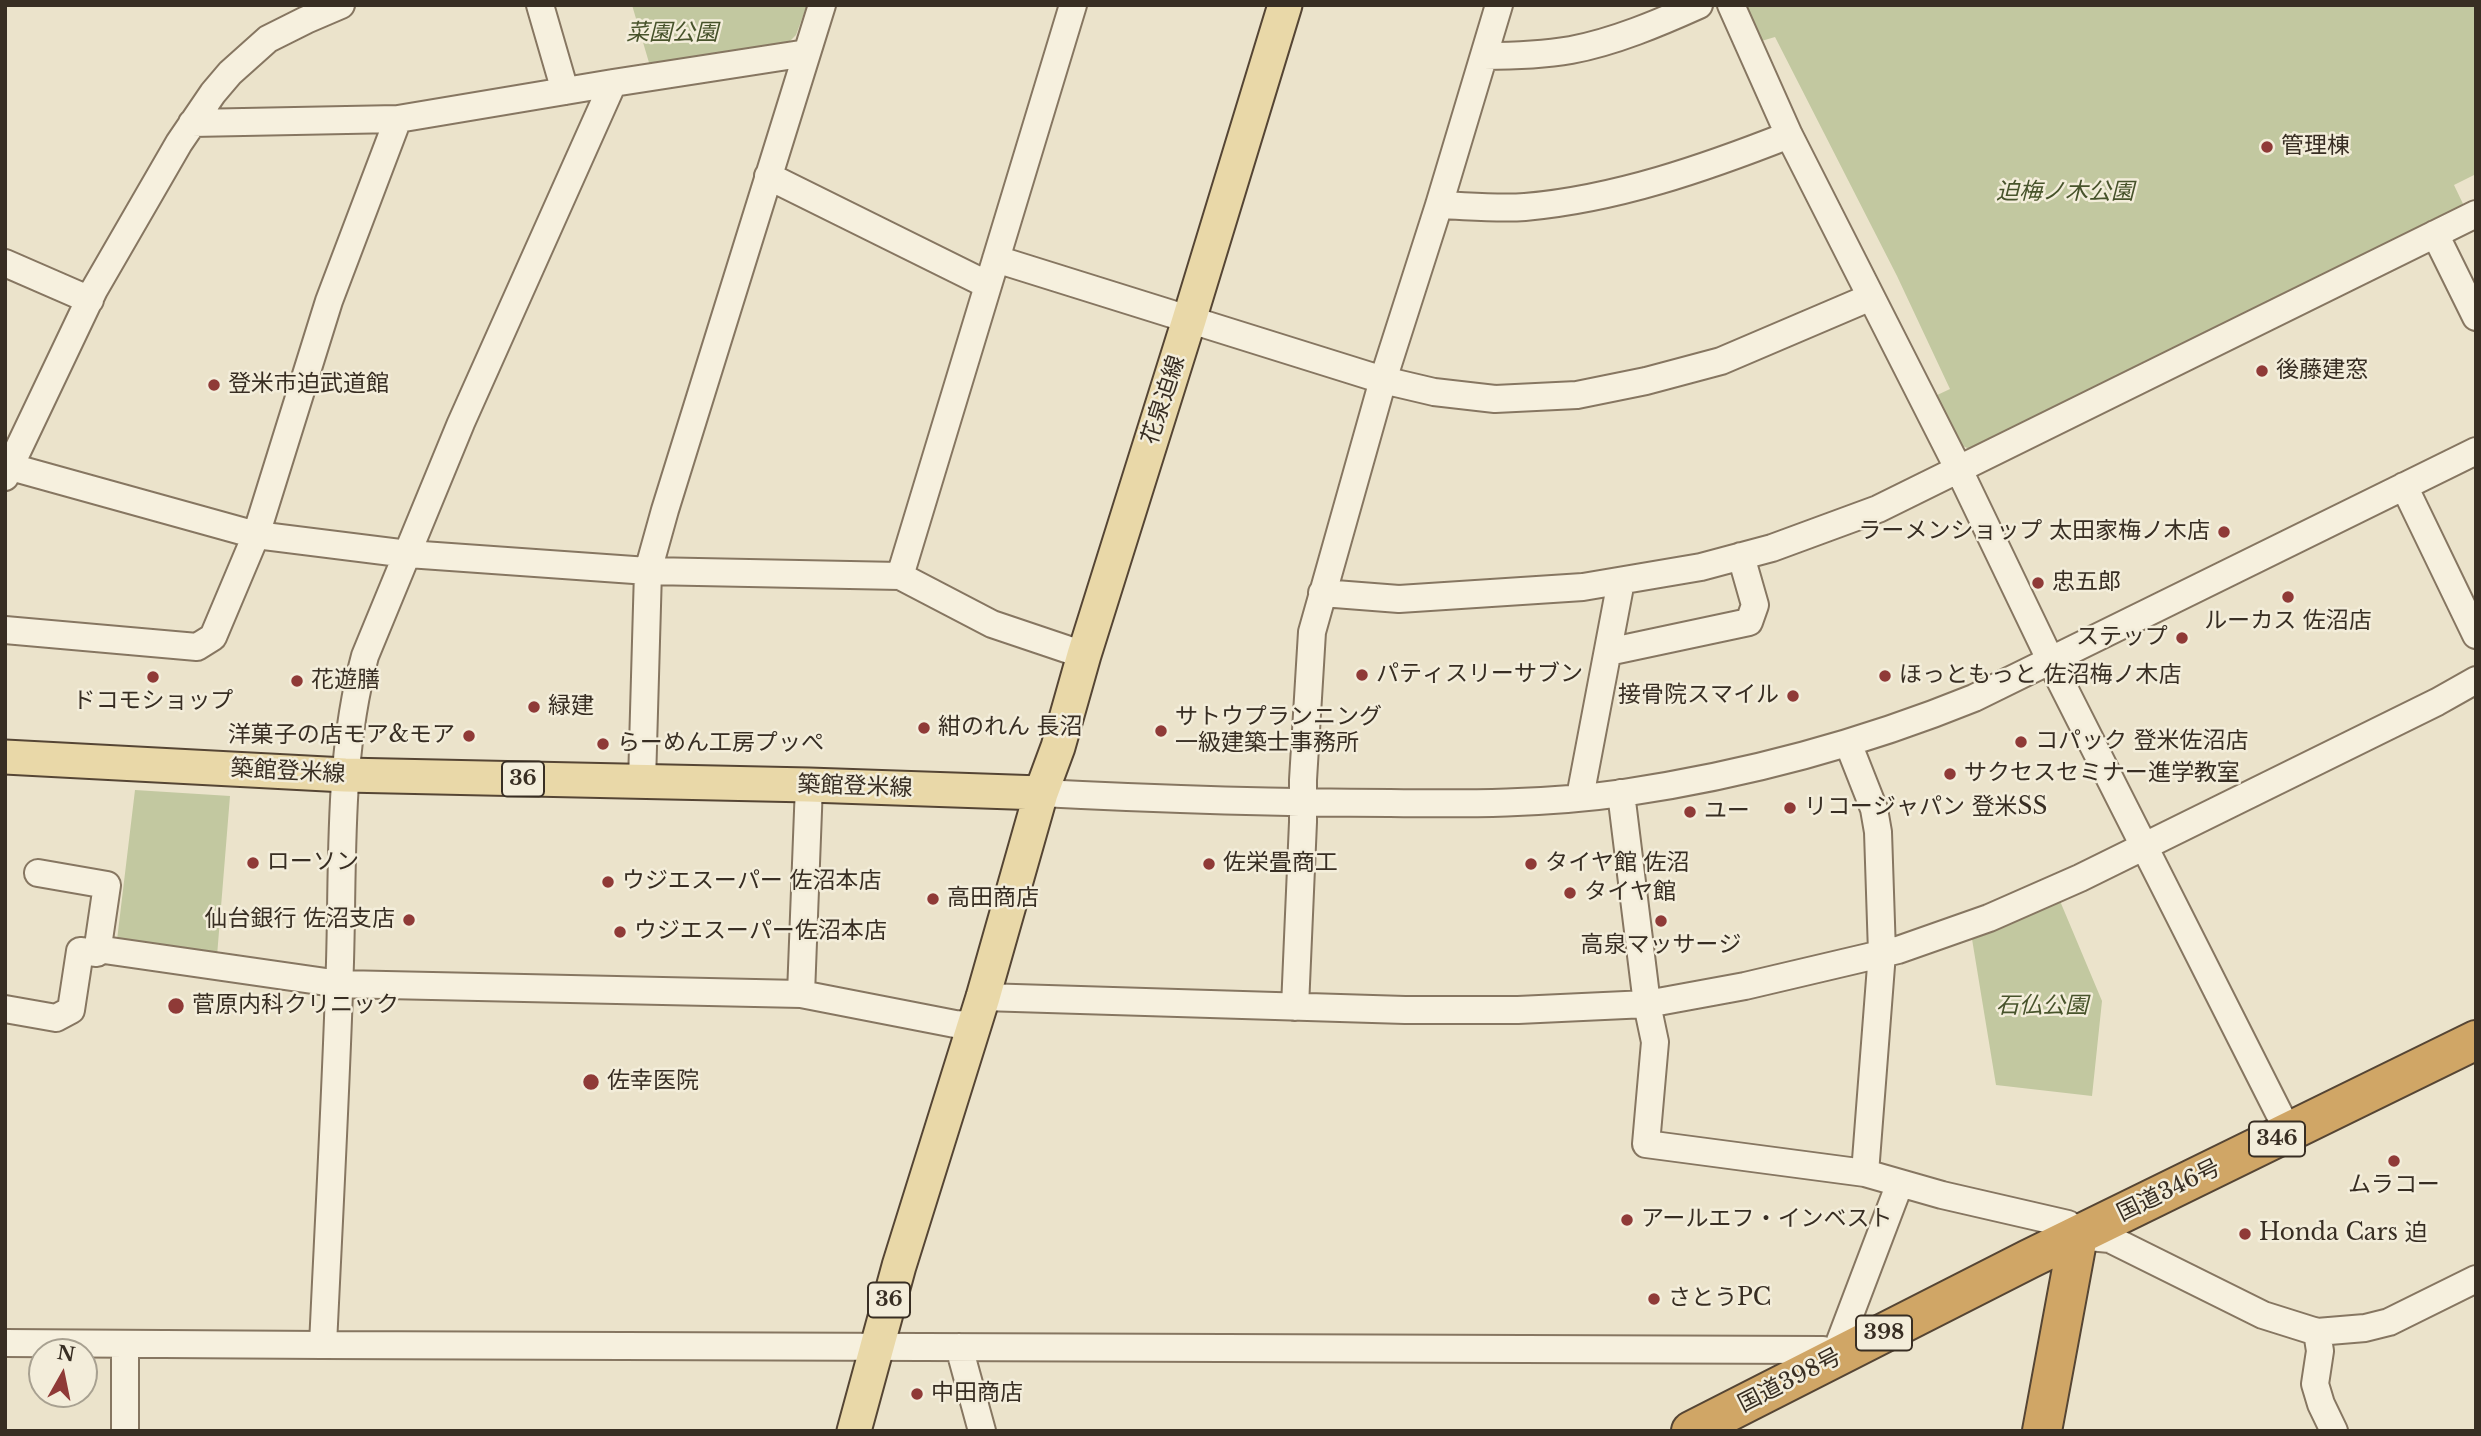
<!DOCTYPE html>
<html>
<head>
<meta charset="utf-8">
<style>
  body { margin:0 }
  #map { position:relative; width:2481px; height:1436px; overflow:hidden; background:#ebe3cb; font-family:"Libre Baskerville",serif }
  canvas { display:block }
  .frame { position:absolute; inset:0; border:7px solid #382e23; pointer-events:none }
  .north { position:absolute; left:28px; top:1338px; width:70px; height:70px; box-sizing:border-box; background:#f3edda; border:2px solid #a8a191; border-radius:50%; rotate:9deg; font-size:19px; font-weight:700; line-height:28px; text-align:center; color:#382e23 }
  .north::after { content:''; display:block; margin:auto; width:24px; height:32px; background:#8f3a37; clip-path:polygon(50% 0,100% 100%,50% 72%,0 100%) }
</style>
</head>
<body>
<div id="map">
<canvas width="2481" height="1436"></canvas>
<div class="frame"></div>
<div class="north">N</div>
</div>
<script>
const ctx = document.querySelector('canvas').getContext('2d');
ctx.lineJoin = 'round';
function fillPath(path, color) { ctx.fillStyle = color; ctx.fill(path, 'evenodd'); }
function stroke(path, color, width, dash) { ctx.strokeStyle = color; ctx.lineWidth = width; ctx.lineCap = dash ? 'butt' : 'round'; ctx.setLineDash(dash || []); ctx.stroke(path); }
function label(font, color, halo, rows, align = 'center') {
  ctx.font = font + ' "Libre Baskerville","Noto Sans JP",serif'; ctx.lineWidth = 5; ctx.setLineDash([]); ctx.textBaseline = 'middle'; ctx.strokeStyle = halo; ctx.fillStyle = color; for (const [text, x, y, turn = 0] of rows) {
    ctx.save(); ctx.translate(x, y); ctx.rotate((+turn || 0) * Math.PI / 180); ctx.textAlign = isNaN(turn) ? turn : align; if (halo) ctx.strokeText(text, 0, 0); ctx.fillText(text, 0, 0); ctx.restore();
  }
}
const green = new Path2D(`
  M632,5h175l-11,30 -8,8 -138,23z
  M1743,5h733v169l-22,11 11,23 -495,241 -18,-7 -19,-45 17,-8 -53,-113 -122,-239 -17,5z
  M135,790l95,6 -13,160 -100,-16z
  M2060,901l42,100 -10,95 -96,-11 -24,-146z`);
const minor = new Path2D(`
  M540,5l25,86
  M1731,5l58,130 170,335 99,206 231,457
  M1484,56c29,0 58,-1 87,-6 43,-8 88,-27 128,-45
  M192,123l206,-4 215,-36 194,-30
  M768,176l220,109
  M1439,205c29,1 58,4 86,2 91,-8 180,-39 264,-72
  M2435,234l41,83
  M996,259l387,121 51,12 61,7 82,-4 69,-14 75,-20 150,-64
  M5,263l85,37
  M11,467l245,68 152,19 240,17 252,5 173,-571
  M5,477l89,-187 85,-147 34,-50 17,-20 38,-34 38,-19 35,-15
  M2404,486l72,149
  M900,576l92,48 92,31
  M1322,593l77,6 184,-12 118,-20 71,-19 106,-39 598,-295
  M5,630l192,17 16,-10 43,-102 73,-234 69,-182
  M1608,652l141,-30 6,-17 -14,-49
  M1848,743l26,66 4,23 4,121 -17,220
  M642,782l6,-211 17,-61 157,-505
  M1041,793c116,6 233,10 349,10 77,1 156,1 233,-10 121,-18 238,-49 351,-95l502,-247
  M1621,793l26,211 8,38 -9,102 219,29 77,22 126,29 10,12 32,3 153,76 54,17 48,-4 24,-6 87,-43
  M1580,797l41,-216
  M97,949l243,35 461,10 154,30 18,1
  M801,994l8,-209
  M983,997l422,13h113l129,-6 98,-18 153,-36 91,-32 91,-40 357,-176 39,-22
  M1295,1007l8,-185v-42l9,-148 71,-252 56,-175 60,-200
  M5,1009l51,9 15,-8 9,-59 17,2 10,-68 -69,-12
  M2317,1332l3,19 -5,33 6,20 13,27
  M5,1343l318,2c6,-128 13,-255 17,-383 3,-102 -2,-206 25,-306l96,-233 152,-340
  M125,1344v87
  M323,1345l1500,5 10,9
  M959,1347l23,84
  M1844,1354l-4,-13 60,-158`);
const major = new Path2D(`
  M5,757l340,18 464,10 232,8
  M854,1431l45,-165 84,-269 58,-204 17,-46 26,-92 105,-335 96,-315`);
const highway = new Path2D(`
  M1691,1431l338,-172 447,-219
  M2042,1431l36,-195`);
const markers = [
  [2267,147,7,"#8f3a37"],
  [2262,371,7,"#8f3a37"],
  [214,385,7,"#8f3a37"],
  [2224,532,7,"#8f3a37"],
  [2038,583,7,"#8f3a37"],
  [2288,597,7,"#8f3a37"],
  [2182,638,7,"#8f3a37"],
  [1362,675,7,"#8f3a37"],
  [1885,676,7,"#8f3a37"],
  [153,677,7,"#8f3a37"],
  [297,681,7,"#8f3a37"],
  [1793,696,7,"#8f3a37"],
  [534,707,7,"#8f3a37"],
  [924,728,7,"#8f3a37"],
  [1161,731,7,"#8f3a37"],
  [469,736,7,"#8f3a37"],
  [2021,742,7,"#8f3a37"],
  [603,744,7,"#8f3a37"],
  [1950,774,7,"#8f3a37"],
  [1790,808,7,"#8f3a37"],
  [1690,812,7,"#8f3a37"],
  [253,863,7,"#8f3a37"],
  [1209,864,7,"#8f3a37"],
  [1531,864,7,"#8f3a37"],
  [608,882,7,"#8f3a37"],
  [1570,893,7,"#8f3a37"],
  [933,899,7,"#8f3a37"],
  [409,920,7,"#8f3a37"],
  [1661,921,7,"#8f3a37"],
  [620,932,7,"#8f3a37"],
  [176,1006,9,"#8f3a37"],
  [591,1082,9,"#8f3a37"],
  [2394,1161,7,"#8f3a37"],
  [1627,1220,7,"#8f3a37"],
  [2245,1234,7,"#8f3a37"],
  [1654,1299,7,"#8f3a37"],
  [917,1394,7,"#8f3a37"]
];
const shields = [
  [523,779,42],
  [2277,1139,56],
  [889,1300,42],
  [1884,1333,56]
];
const shieldNames = [
  ["36",523,779],
  ["346",2277,1139],
  ["36",889,1300],
  ["398",1884,1333]
];
const parkNames = [
  ["菜園公園",672,34],
  ["迫梅ノ木公園",2065,193],
  ["石仏公園",2042,1007]
];
const poiNames = [
  ["管理棟",2281,147],
  ["後藤建窓",2276,371],
  ["登米市迫武道館",228,385],
  ["ラーメンショップ 太田家梅ノ木店",2210,532,"right"],
  ["忠五郎",2052,583],
  ["ルーカス 佐沼店",2288,622,"center"],
  ["ステップ",2168,638,"right"],
  ["パティスリーサブン",1376,675],
  ["ほっともっと 佐沼梅ノ木店",1899,676],
  ["花遊膳",311,681],
  ["接骨院スマイル",1779,696,"right"],
  ["ドコモショップ",153,702,"center"],
  ["緑建",548,707],
  ["サトウプランニング",1175,718],
  ["一級建築士事務所",1175,744],
  ["紺のれん 長沼",938,728],
  ["洋菓子の店モア&モア",455,736,"right"],
  ["コパック 登米佐沼店",2035,742],
  ["らーめん工房プッぺ",617,744],
  ["サクセスセミナー進学教室",1964,774],
  ["リコージャパン 登米SS",1804,808],
  ["ユー",1704,812],
  ["ローソン",267,863],
  ["佐栄畳商工",1223,864],
  ["タイヤ館 佐沼",1545,864],
  ["ウジエスーパー 佐沼本店",622,882],
  ["タイヤ館",1584,893],
  ["高田商店",947,899],
  ["仙台銀行 佐沼支店",395,920,"right"],
  ["ウジエスーパー佐沼本店",634,932],
  ["高泉マッサージ",1661,946,"center"],
  ["菅原内科クリニック",192,1006],
  ["佐幸医院",607,1082],
  ["ムラコー",2394,1186,"center"],
  ["アールエフ・インベスト",1641,1220],
  ["Honda Cars 迫",2259,1234],
  ["さとうPC",1668,1299],
  ["中田商店",931,1394]
];
const streetNames = [
  ["花泉迫線",1164,400,-72],
  ["築館登米線",288,772,3],
  ["築館登米線",855,787,2],
  ["国道346号",2169,1191,-26],
  ["国道398号",1790,1381,-27]
];
fillPath(green, '#c2c8a0');
stroke(minor, '#867661', 30);
stroke(major, '#554534', 37);
stroke(highway, '#554534', 42);
stroke(minor, '#f6f0de', 26);
stroke(major, '#e9d8a8', 33);
stroke(highway, '#d0a666', 38);
for (const [x, y, r, color] of markers) { const dot = new Path2D(); dot.arc(x, y, r, 0, 2 * Math.PI); ctx.fillStyle = color; ctx.fill(dot); stroke(dot, '#f3edda', 2.5); }
for (const [x, y, w] of shields) { const box = new Path2D(); box.roundRect(x - w / 2, y - 17.5, w, 35, 5); ctx.fillStyle = '#f3edda'; ctx.fill(box); stroke(box, '#382e23', 2); }
label('bold 21px', '#382e23', null, shieldNames);
label('italic 23px', '#47532b', '#f3edda', parkNames);
label('23px', '#382e23', '#f3edda', poiNames, 'left');
label('23px', '#382e23', '#f3edda', streetNames);
</script>
</body>
</html>
